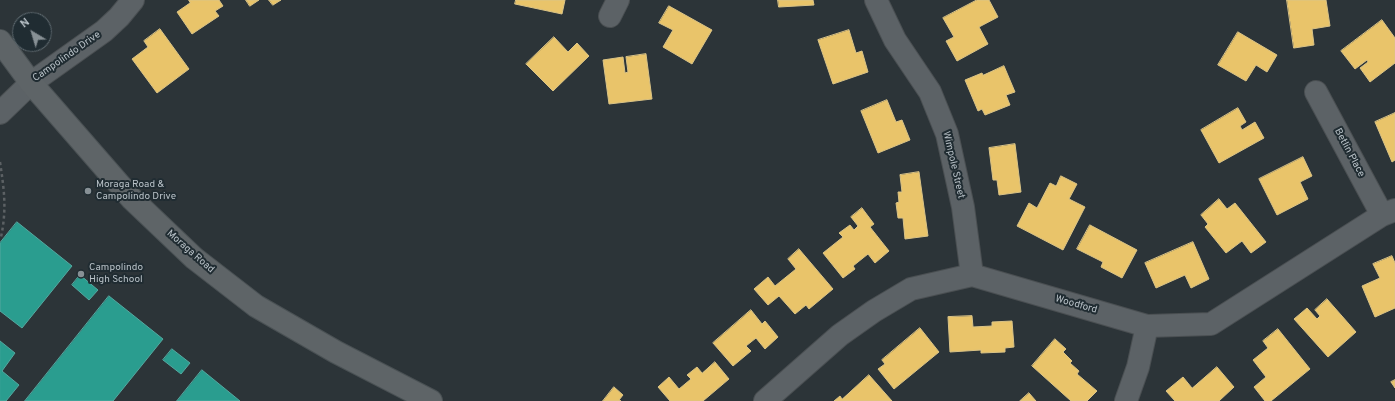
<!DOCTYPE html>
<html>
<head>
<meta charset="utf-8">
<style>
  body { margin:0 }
  #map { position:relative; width:1395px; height:401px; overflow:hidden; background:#2c3438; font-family:Overpass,sans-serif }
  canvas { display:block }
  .north { position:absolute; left:12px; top:12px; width:40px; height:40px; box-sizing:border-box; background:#202c32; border:1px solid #5d686e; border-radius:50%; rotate:322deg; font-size:11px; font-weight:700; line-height:16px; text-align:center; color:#b8c1c7 }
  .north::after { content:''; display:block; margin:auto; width:14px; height:18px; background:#879095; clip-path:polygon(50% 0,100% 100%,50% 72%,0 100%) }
</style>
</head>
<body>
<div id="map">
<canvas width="1395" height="401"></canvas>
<div class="north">N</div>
</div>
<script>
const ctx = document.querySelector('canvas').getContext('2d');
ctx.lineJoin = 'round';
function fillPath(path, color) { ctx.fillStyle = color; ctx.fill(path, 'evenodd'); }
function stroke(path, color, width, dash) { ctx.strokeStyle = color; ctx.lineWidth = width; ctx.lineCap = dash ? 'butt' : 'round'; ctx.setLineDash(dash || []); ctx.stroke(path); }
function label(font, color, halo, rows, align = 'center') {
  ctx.font = font + ' Overpass,sans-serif'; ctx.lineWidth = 4; ctx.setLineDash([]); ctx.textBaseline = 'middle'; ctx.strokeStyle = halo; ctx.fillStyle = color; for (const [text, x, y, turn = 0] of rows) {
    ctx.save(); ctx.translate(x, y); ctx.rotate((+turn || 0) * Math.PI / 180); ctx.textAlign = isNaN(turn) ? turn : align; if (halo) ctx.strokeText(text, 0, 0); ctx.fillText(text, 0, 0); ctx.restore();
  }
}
const homes = new Path2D(`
  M189,0h30l4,6 -8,5 4,5 -27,18 -15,-22 13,-9z
  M246,0h13l-9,6z
  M269,0h12l-8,5z
  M516,0h49l-3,14 -47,-10z
  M778,0h35l1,5 -35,2z
  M977,0h12l9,17 -19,10 9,17 -31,17 -11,-20 8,-4 -11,-19z
  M1287,0h39l4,26 -18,3 2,16 -20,3z
  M669,6l43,24 -20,34 -29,-17 10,-17 -14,-7z
  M1382,20l13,18v25l-25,19 -10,-14 8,-6 -1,-2 -12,9 -14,-18z
  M160,29l29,40 -32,24 -25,-34 16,-12 -4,-6z
  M849,30l7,23 6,-2 6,21 -35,12 -15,-44z
  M1238,32l39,23 -10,17 -11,-7 -10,16 -28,-16z
  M554,37l14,15 9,-9 12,13 -36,35 -27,-27z
  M646,54l6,45 -43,5 -6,-44 20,-3 2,16 3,-1 -2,-15z
  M1004,66l11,26 -9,3 4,10 -25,10 -3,-6 -4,2 -13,-31 17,-7 1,2z
  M887,100l9,22 6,-2 8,20 -32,13 -17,-42z
  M1238,108l8,14 -6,4 2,4 13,-8 9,16 -45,25 -18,-33z
  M1395,113v47l-3,2 -17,-40z
  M1015,144l6,48 -22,3 -2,-15h-4l-4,-32z
  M1303,157l9,19 -12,6 8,17 -31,16 -18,-36z
  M919,172l9,64 -23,3 -2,-21h-5l-2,-15 3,-1 -1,-10h4l-2,-17z
  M1061,176l16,8 -8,15 16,8 -22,43 -46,-24 12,-23 8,5 13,-25 6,3z
  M1219,199l8,10 8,-6 31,39 -15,11 -9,-12 -16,12 -21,-26 3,-3 -7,-9z
  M862,208l12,16 -4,3 19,24 -14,12 -7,-9 -15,12 2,3 -12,9 -20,-25 20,-16 -4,-4 11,-8 4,5 4,-4 -7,-9z
  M1090,225l47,25 -15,28 -21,-11 2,-5 -26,-13z
  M1193,242l16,37 -18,9 -6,-13 -29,13 -11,-25z
  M799,249l34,40 -24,20 -3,-4 -11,9 -16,-18 -11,9 -14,-16 14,-12 7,9 21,-17 -8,-10z
  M1392,256l3,7v45l-20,9 -13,-31 18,-8 -7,-14z
  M1327,299l29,33 -28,25 -34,-38 13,-11 10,11 3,-3 -5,-6z
  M751,310l11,14 3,-3 13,16 -13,12 -9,-11 -10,8 5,5 -18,15 -20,-23z
  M972,316l1,11 19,-1v-4l20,-1 2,26 -9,1v4l-24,1v-3l-31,2 -2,-35z
  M920,328l19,24 -45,37 -16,-20 7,-5 -3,-4z
  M1278,329l32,40 -39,32h-6l-11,-14 12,-10 -13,-17 15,-12 -5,-7z
  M1055,339l11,10 -3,3 9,9 -2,2 9,8 -2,3 20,17 -10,10h-16l-39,-35z
  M715,362l14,17 -26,22h-33l-12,-14 11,-10 10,12 12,-10 -4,-4 10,-8 5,6z
  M1217,367l17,20 -15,14h-44l-9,-10 17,-14 9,11z
  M869,375l23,26h-58l6,-5 2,3z
  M1395,380v8l-4,-6z
  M614,387l9,8 -4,5 2,1h-18z
  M1029,393l7,8h-16z`);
const schools = new Path2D(`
  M17,222l55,44 -50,62 -22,-17v-68z
  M80,275l18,15 -9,10 -17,-15z
  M109,296l54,43 -50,62h-88z
  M0,341l15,12 -13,18 17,14 -13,16h-6z
  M172,349l18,14 -9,11 -18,-14z
  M202,370l38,31h-63z`);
const path = new Path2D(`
  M0,162c4,27 7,47 1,75`);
const minor = new Path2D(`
  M876,0l19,40 35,52 17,42 16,73 9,68
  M610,16l8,-16
  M1316,92l66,123
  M0,113l31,-30 73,-52 15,-14 14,-17
  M765,401l75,-66 34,-24 37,-22 61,-14 175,51 64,-2 171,-109 13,-5
  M1126,401l12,-34 9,-41`);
const major = new Path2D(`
  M0,41l31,42 101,116 62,59 62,48 80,46 95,49`);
const markers = [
  [88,191,4,"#879095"],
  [81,274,4,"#879095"]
];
const streetNames = [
  ["Campolindo Drive",67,57,-35],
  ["Betlin Place",1349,153,62],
  ["Wimpole Street",953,165,77],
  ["Moraga Road",190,252,41],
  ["Woodford",1076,305,16]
];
const poiNames = [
  ["Moraga Road &",96,185],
  ["Campolindo Drive",96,197],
  ["Campolindo",89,268],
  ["High School",89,280]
];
fillPath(homes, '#e9c46a');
stroke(homes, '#dac386', 1);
fillPath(schools, '#2a9d8f');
stroke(schools, '#55a8a0', 1);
stroke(minor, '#4a4f52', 24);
stroke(major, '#4a5154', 24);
stroke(path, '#5c6164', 2.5, [3, 3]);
stroke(minor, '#5c6266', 22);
stroke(major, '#5e6467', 22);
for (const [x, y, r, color] of markers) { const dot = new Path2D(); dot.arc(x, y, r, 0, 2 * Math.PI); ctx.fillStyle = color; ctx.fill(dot); stroke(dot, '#202c32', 1.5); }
label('10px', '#b8c1c7', '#202c32', streetNames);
label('10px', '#b8c1c7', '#202c32', poiNames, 'left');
</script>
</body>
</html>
